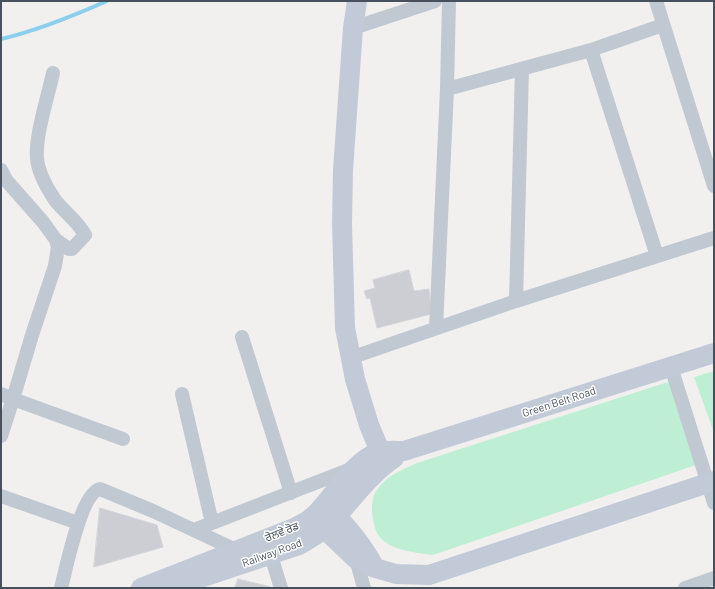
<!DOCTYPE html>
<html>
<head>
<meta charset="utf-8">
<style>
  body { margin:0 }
  #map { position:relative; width:715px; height:589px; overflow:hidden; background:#f2efef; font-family:Barlow,sans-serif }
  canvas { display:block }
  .frame { position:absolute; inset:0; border:2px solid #47505d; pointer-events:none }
</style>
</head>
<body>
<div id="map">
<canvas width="715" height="589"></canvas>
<div class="frame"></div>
</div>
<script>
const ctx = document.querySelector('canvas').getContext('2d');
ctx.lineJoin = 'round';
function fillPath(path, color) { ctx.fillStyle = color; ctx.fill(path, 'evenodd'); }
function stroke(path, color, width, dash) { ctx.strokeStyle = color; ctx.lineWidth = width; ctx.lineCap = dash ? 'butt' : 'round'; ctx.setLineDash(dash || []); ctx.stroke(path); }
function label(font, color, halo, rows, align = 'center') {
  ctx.font = font + ' Barlow,"Noto Sans Gurmukhi",sans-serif'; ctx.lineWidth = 3; ctx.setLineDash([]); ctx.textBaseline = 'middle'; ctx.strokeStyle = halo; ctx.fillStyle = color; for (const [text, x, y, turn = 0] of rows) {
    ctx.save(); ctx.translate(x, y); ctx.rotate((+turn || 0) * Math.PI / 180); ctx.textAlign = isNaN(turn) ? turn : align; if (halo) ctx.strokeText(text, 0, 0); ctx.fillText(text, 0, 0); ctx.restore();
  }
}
const green = new Path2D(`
  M714,371v62l-20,-56z
  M671,381l25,84 -263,90c-15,-2 -45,-5 -54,-19 -4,-5 -6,-16 -7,-23 0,-10 0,-18 7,-26 9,-12 25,-18 38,-24z`);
const stream = new Path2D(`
  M1,39c36,-8 72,-23 106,-38`);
const building = new Path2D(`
  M409,270l5,21 15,-2 2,25 -54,14 -7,-30 -3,1 -3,-8 11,-3 -2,-8z
  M100,508l57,17 6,22 -69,20z
  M238,579l33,8v1h-36z`);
const street = new Path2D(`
  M449,1l-2,88 144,-39 66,206
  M656,1l58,185
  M353,28l82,-27
  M591,50l72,-25
  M53,73c-5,23 -18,63 -16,85 1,15 10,30 18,42 9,12 23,21 30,35l-13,14h-3l-13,-9
  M1,170l5,10 37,42 13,18 2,7 -3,19 -23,69 -19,64 110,40
  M516,301l6,-232
  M436,328l11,-239
  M242,337l49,156
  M350,358l166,-57 198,-63
  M671,367l43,136
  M1,394l12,5 -12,37
  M182,394l30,129
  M1,496l77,27
  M194,530l157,-61
  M268,546l13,42
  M356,559l8,29
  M61,588c5,-19 20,-95 39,-99l53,22 83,39
  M685,588l29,-10`);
const secondary = new Path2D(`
  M357,1l-4,27 -10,142 -1,54 3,104 10,51 14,46 11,26 3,14
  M328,507c19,19 35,38 47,61
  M312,517l44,42 19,9 21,6 33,1 285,-94
  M141,588l153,-60c6,-3 13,-6 19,-11 21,-20 38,-55 66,-65 7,-2 17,-1 25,-1l310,-98
  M181,588l19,-10 99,-33c9,-5 18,-10 26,-17 24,-23 41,-51 69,-70`);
const streetNames = [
  ["Green Belt Road",559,402,-18],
  ["ਰੇਲਵੇ ਰੋਡ",282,532,-22],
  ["Railway Road",272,553,-20]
];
fillPath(green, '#beefd5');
stroke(stream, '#8bcfec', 4);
fillPath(building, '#ccced4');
stroke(building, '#d3d5db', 1);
stroke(street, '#c0c8d1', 14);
stroke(secondary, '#c2cad8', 20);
label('11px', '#47505d', '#fff', streetNames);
</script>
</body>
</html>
